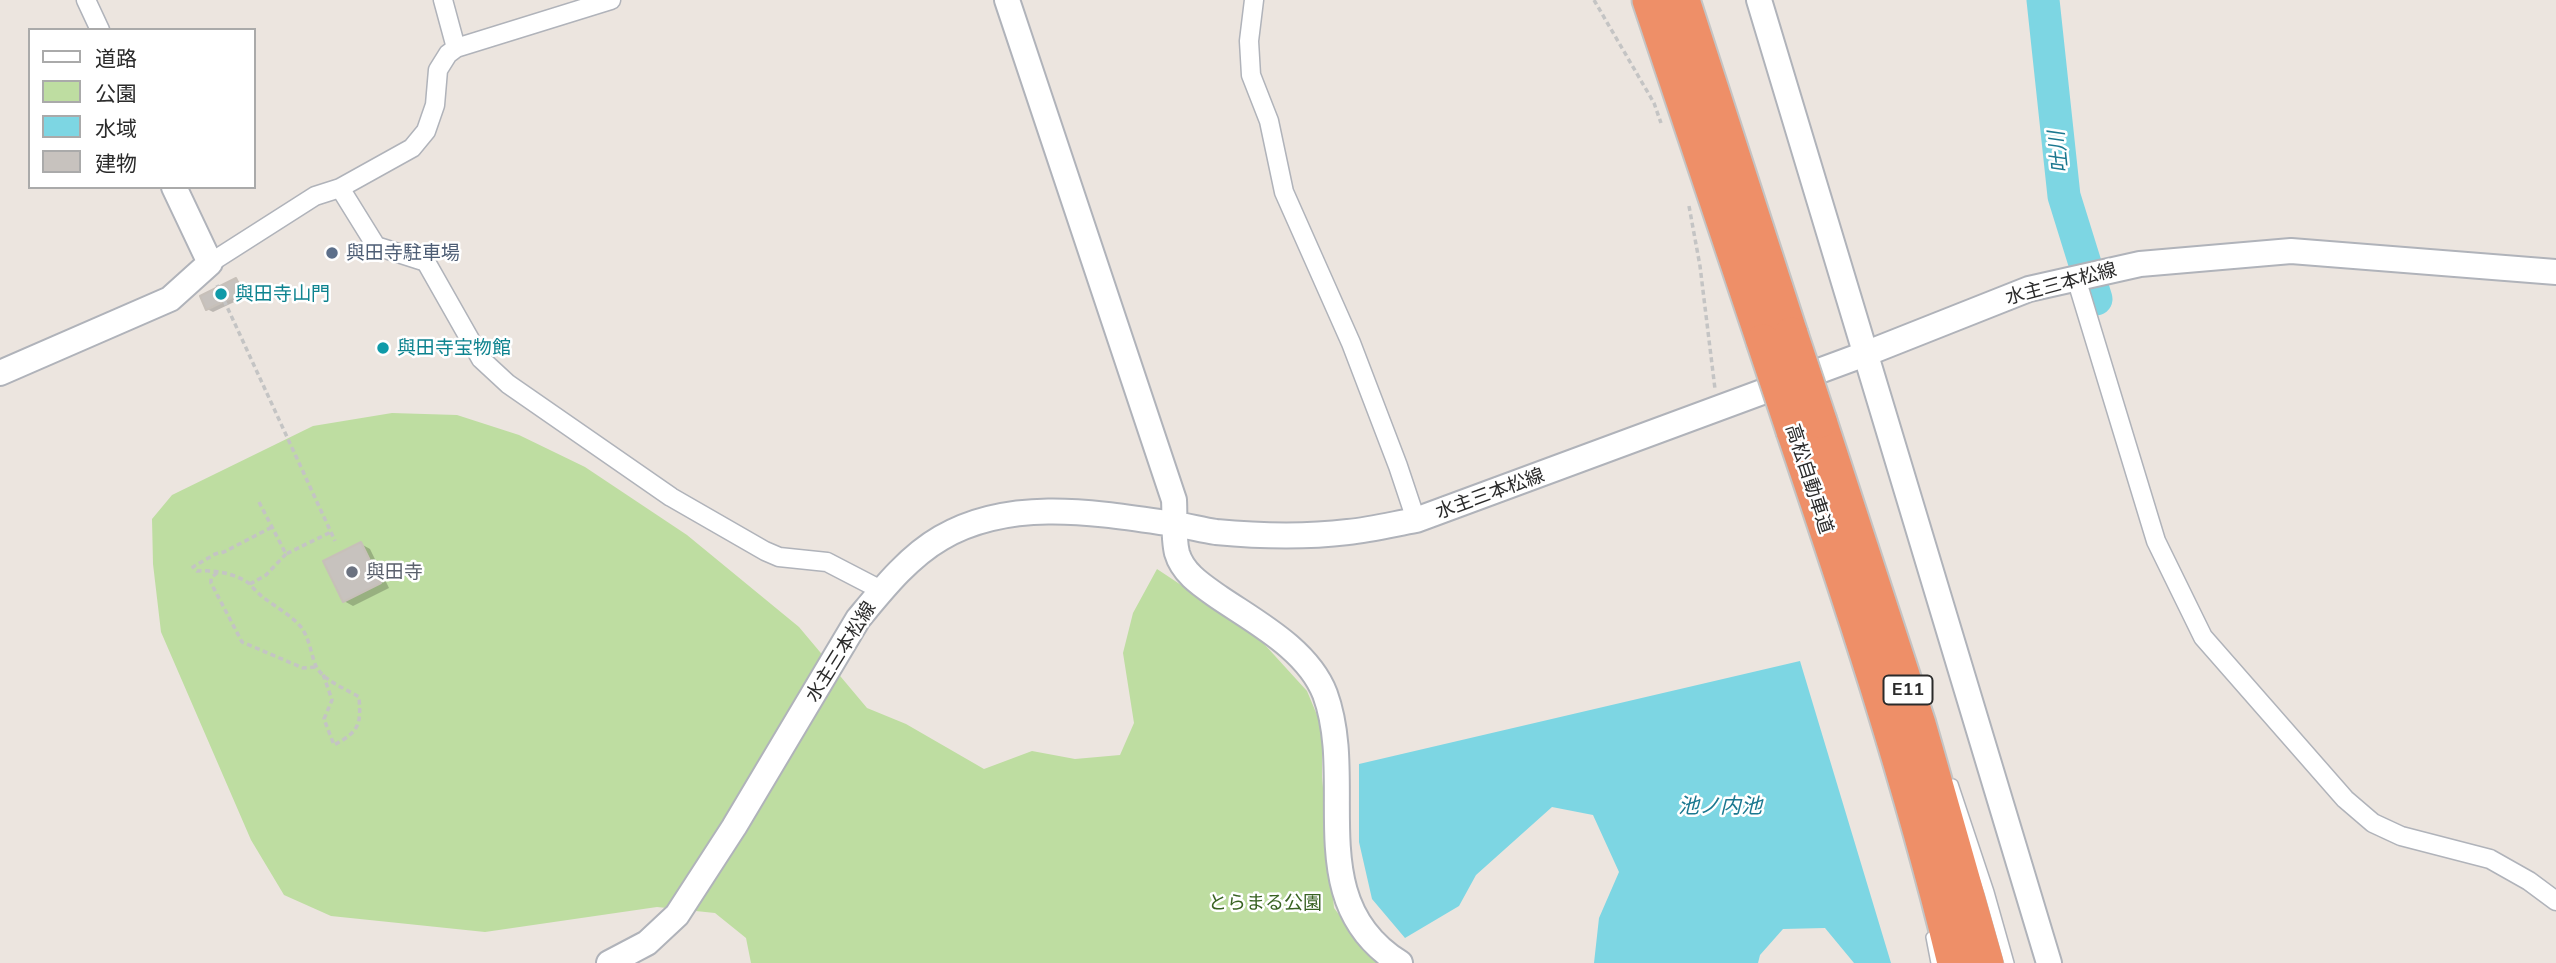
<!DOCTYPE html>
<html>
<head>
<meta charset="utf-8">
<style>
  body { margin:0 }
  #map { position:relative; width:2556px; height:963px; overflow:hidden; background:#ece5df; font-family:Mulish,"Noto Sans JP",sans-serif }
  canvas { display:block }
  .legend { position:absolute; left:28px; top:28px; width:228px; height:161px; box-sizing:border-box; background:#fff; border:2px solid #aaa; margin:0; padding:9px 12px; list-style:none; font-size:21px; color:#2b2b2b }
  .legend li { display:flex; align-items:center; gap:14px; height:35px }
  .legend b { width:35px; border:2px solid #aaa }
</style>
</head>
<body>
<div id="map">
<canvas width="2556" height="963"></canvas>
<ul class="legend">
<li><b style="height:9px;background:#fff"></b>道路</li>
<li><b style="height:19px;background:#bedda1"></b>公園</li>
<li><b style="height:19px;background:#7dd6e3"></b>水域</li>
<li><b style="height:19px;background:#c7c2be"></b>建物</li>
</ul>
</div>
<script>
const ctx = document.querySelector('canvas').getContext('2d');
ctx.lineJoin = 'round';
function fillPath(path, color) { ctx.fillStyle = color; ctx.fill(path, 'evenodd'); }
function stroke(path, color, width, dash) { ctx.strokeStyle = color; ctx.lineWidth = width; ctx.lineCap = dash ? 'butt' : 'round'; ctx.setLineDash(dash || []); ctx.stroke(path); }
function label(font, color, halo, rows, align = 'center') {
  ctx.font = font + ' Mulish,"Noto Sans JP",sans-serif'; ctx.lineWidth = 5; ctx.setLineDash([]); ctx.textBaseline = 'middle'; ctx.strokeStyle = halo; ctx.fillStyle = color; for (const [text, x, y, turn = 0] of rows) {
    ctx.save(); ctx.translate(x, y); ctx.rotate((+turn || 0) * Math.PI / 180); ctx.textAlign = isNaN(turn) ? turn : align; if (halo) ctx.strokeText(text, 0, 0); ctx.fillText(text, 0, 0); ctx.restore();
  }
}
const green = new Path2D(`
  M392,413l65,2 62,20 66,32 102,68 112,92 68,81 39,16 78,45 48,-18 43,8 45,-4 14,-32 -11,-70 10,-40 24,-44 98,65 52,57 15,36v50l12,131 35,46 13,9h-631l-5,-25 -31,-25 -58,-6 -172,25 -154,-16 -47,-21 -33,-55 -90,-208 -8,-68 -1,-45 20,-24 141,-69z`);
const water = new Path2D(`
  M1800,661l91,302h-37l-29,-35 -42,1 -23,26 -2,8h-164l5,-45 20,-46 -26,-57 -41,-8 -76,68 -17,31 -54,32 -33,-39 -13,-57v-78z`);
const shadow = new Path2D(`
  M236,280l6,4 5,12 -34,16 -6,-3z
  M361,544l9,5 19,39 -36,18 -9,-5z`);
const river = new Path2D(`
  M2043,0l21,196 32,103`);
const building = new Path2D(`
  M236,278l7,14 -37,18 -6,-14z
  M361,542l20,41 -38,19 -20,-41z`);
const path = new Path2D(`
  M1594,0l60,103 7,20
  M1689,206l11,60 15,123
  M217,285l118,256
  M259,502l27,52 45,-22
  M286,554l-20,21 -16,9c13,18 37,26 51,43 10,14 10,30 16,41 8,13 29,21 42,29 2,27 1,34 -25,48l-10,-26 8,-19 -9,-26
  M217,573l-6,5v5l31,59 61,26 13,-1
  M250,584c-15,-11 -35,-14 -53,-13l-4,-4 22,-13 9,-2 48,-25`);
const lane = new Path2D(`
  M1953,784l36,108 20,71
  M1931,937l5,26`);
const street = new Path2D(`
  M86,0l14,30
  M443,0l13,48
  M1254,0l-5,41 2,34 18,46 15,71 67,151 47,123 18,54
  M340,188l36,58 50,16 55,97 27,25 163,113 94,54 14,6 48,5 54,28
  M210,263l105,-67 25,-8 72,-40 14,-17 9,-26 3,-35 10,-16 8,-6 155,-48
  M2076,278l80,263 47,96 142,162 28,24 28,13 89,23 39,22 27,20`);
const secondary = new Path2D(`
  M1007,0l167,500c1,16 -1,37 3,53 6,21 26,33 43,45 37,25 88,52 105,96 33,90 -25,207 75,269
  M1759,0l290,963
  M0,373l170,-74 40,-36 -36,-76
  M609,963l38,-20 30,-28 57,-88 124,-208c24,-29 50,-62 83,-81 70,-41 157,-25 233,-14 14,2 28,6 42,8 43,4 90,5 132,0 23,-2 46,-8 68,-12l449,-166 164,-65 111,-25 151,-13 265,21`);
const highway = new Path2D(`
  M1649,0l114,341
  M1683,0l108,334
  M1820,421l99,303 68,239
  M1793,431c59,175 118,353 161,532`);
const highwayBridge = new Path2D(`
  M1791,334l29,87
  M1763,341l30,90`);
const markers = [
  [332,253,7,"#5c6f8a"],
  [221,294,7,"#0f9aa8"],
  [383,348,7,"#0f9aa8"],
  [352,572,7,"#6b7280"]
];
const shields = [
  [1908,690,49]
];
const shieldNames = [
  ["E11",1908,690]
];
const serviceNames = [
  ["與田寺駐車場",346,253]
];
const streetNames = [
  ["水主三本松線",2061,284,-15],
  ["高松自動車道",1809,479,72],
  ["水主三本松線",1490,494,-20],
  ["水主三本松線",841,652,-58]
];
const cultureNames = [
  ["與田寺山門",235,294],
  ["與田寺宝物館",397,348]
];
const worshipNames = [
  ["與田寺",366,572]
];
const parkNames = [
  ["とらまる公園",1265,903]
];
const waterNames = [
  ["吐川",2059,152,-96],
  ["池ノ内池",1720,807]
];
fillPath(green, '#bedda1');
fillPath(water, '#7dd6e3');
fillPath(shadow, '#0003');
stroke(river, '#7dd6e3', 33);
fillPath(building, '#c7c2be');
stroke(building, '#c7c0b9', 2);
stroke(lane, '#b0b3ba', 12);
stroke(street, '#b0b3ba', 21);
stroke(secondary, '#b0b3ba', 28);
stroke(highway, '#c4c4c4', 37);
stroke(path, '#c4c4c4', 3.5, [5, 3.5]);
stroke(lane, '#fff', 9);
stroke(street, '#fff', 18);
stroke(secondary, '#fff', 24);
stroke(highway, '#ee8f68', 33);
stroke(highwayBridge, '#c4c4c4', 37, []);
stroke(highwayBridge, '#ee8f68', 33);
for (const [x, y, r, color] of markers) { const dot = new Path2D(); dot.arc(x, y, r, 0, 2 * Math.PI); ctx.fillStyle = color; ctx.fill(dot); stroke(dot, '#fff', 2.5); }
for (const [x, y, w] of shields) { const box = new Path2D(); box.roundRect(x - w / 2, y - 14.5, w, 29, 5); ctx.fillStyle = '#fff'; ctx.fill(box); stroke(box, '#2b2b2b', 2); }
label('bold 18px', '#2b2b2b', null, shieldNames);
label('19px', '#4e5e75', '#fff', serviceNames, 'left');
label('19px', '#2b2b2b', '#fff', streetNames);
label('19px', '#0d838f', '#fff', cultureNames, 'left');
label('19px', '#5b616d', '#fff', worshipNames, 'left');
label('19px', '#386222', '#fff', parkNames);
label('italic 21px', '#1b7890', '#fff', waterNames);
</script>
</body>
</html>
